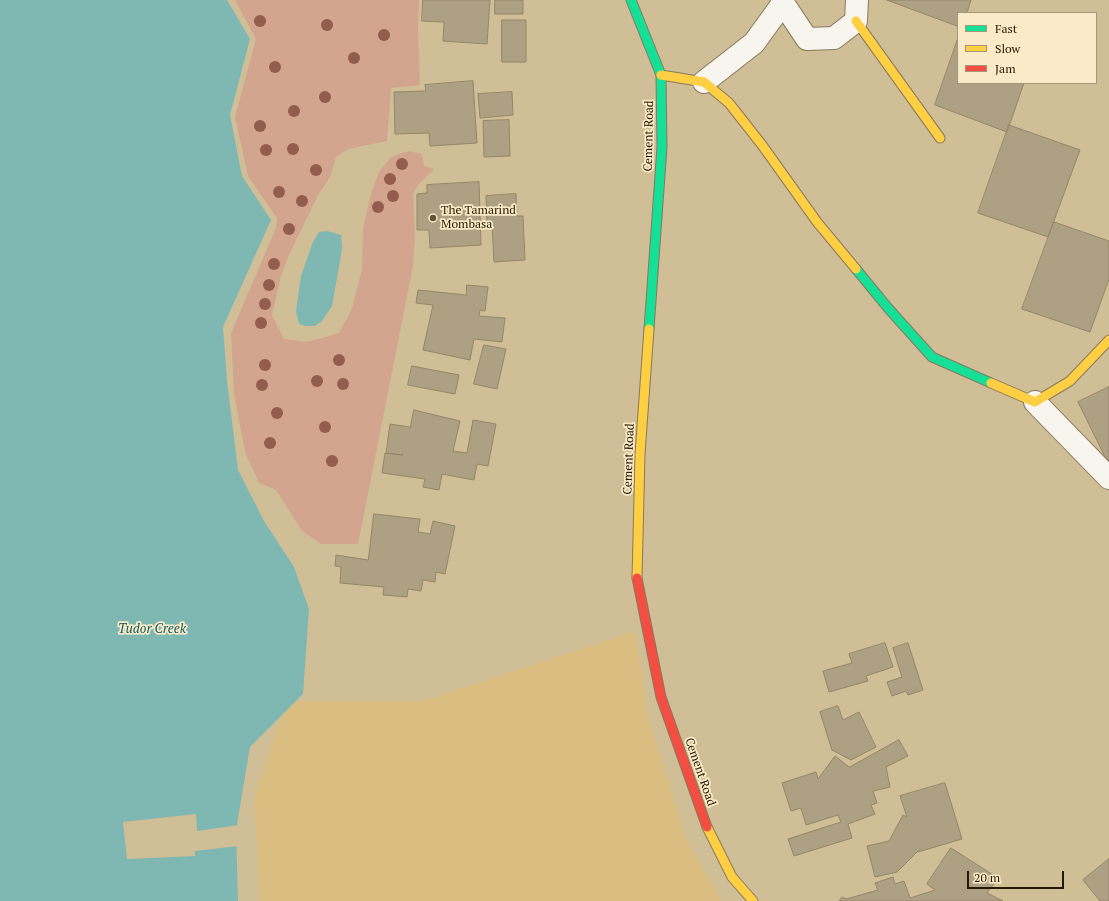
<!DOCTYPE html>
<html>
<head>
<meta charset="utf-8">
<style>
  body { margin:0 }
  #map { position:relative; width:1109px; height:901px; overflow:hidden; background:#d0be97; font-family:"PT Serif",serif }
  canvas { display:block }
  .legend { position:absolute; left:957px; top:12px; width:140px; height:72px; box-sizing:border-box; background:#faeac7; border:1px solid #a59677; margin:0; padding:5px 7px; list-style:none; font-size:12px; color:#251900 }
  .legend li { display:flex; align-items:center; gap:8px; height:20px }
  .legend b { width:20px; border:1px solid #a59677 }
  .scale { position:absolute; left:967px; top:871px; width:97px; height:18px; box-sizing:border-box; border:2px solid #251900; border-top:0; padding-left:5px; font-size:12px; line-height:14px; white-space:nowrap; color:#251900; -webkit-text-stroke:3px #faeac7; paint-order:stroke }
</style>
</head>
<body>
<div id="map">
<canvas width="1109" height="901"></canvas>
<ul class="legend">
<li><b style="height:5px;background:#16e098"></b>Fast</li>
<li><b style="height:5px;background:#ffcf43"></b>Slow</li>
<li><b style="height:5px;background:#f24e42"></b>Jam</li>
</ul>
<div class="scale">20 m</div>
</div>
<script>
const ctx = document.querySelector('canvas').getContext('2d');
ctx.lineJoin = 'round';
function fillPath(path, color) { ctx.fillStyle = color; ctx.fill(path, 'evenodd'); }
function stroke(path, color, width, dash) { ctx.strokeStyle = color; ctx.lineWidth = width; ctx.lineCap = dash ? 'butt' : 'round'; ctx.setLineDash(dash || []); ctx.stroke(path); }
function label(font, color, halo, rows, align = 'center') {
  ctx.font = font + ' "PT Serif",serif'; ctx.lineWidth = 3.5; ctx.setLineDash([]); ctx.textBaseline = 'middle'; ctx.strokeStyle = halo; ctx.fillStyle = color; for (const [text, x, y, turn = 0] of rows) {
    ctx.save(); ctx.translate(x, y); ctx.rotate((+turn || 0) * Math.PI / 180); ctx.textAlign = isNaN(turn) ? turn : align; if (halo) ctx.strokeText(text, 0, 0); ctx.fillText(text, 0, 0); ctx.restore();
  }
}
const built = new Path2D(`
  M635,631l13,85 39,125 35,60h-462l-6,-102 32,-98h137z`);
const green = new Path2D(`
  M235,0h184l-1,30 2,55 -29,3 -4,53 -39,8 -12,8 -6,20 -12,18 -29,60 -8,21 -9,39 12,24 21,3 14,-3 20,-6 12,-22 11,-41 1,-42 8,-34 8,-22 12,-15 18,-6 13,3 2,12 10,3 -16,16 -5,9 2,41 -2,31 -55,278h-37l-19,-13 -26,-41 -17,-7 -14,-31 -11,-59 -3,-60 45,-105 1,-10 -29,-42 -13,-59 21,-78z`);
const water = new Path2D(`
  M0,0h227l23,39 -20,76 12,61 29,44 -48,107 4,54 11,89 26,51 30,46 15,42 -6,85 -53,53 -14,83 2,71h-238z
  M327,231l14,4 1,12 -2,14 -8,45 -10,15 -7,5h-9l-7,-2 -3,-13 5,-35 12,-34 6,-10z`);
const pier = new Path2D(`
  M196,814l1,17 42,-6 -1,21 -43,5v5l-68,3 -4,-37z`);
const building = new Path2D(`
  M423,0h67l-3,44 -44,-3 1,-19 -22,-1z
  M495,0h28v14h-28z
  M887,0h84l-4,13h-9v13z
  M502,20h24v42h-24z
  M958,38v45h66l-17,49 -72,-27z
  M473,81l4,62 -47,3 -1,-13 -34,1 -1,-42 32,-1 -1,-6z
  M512,92l1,23 -33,3 -2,-24z
  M509,120l1,36 -26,1 -1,-36z
  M1009,125l71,25 -32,87 -70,-24z
  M479,182l2,63 -51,3 -1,-18h-12v-36l10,-1v-8z
  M516,194l1,22h6l2,44 -31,2 -2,-38h-5l-1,-28z
  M1054,222l55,19v38l-19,53 -68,-23z
  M467,285l21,2 -3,24 -5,-1 -1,6 26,2 -3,24 -28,-3 -4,21 -47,-10 10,-45 -17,-2 2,-13 48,5z
  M484,345l22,4 -9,40 -23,-5z
  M412,366l47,9 -4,19 -47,-9z
  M1109,387v78l-31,-63z
  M414,410l46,11 -7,30 14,2 6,-33 23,4 -8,42 -11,-2 -3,16 -32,-6 -3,16 -16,-3 2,-8 -43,-6 3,-20 18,2 -17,-2 4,-29 20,3z
  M374,514l46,5 -2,13 12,2 3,-13 22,5 -10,48 -9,-2 -1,10 -12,-2 -2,11 -13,-2 -1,8 -24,-2 1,-8 -44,-4 1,-16 -6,-1 1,-11 32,5z
  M885,643l8,24 -27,9 2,5 -39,11 -6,-21 29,-8 -3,-9z
  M908,643l15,47 -15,5 -2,-4 -14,5 -5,-14 15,-5 -9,-29z
  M838,706l5,14 16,-8 17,35 -25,13 -19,-10 -12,-38z
  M899,740l9,16 -22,11 4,20 -17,4 4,12 -6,2 4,9 -27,10 4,14 -58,18 -6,-17 53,-17 -3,-7 -32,10 -5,-17 -10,3 -9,-28 34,-11 2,7 17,-23 14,11z
  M945,783l17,56 -44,13v-1l-21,21 -22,5 -8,-31 22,-5 14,-26 4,2 -7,-21z
  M951,848l47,30 -11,15 16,8h-164l3,-4 4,2 32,-9 -3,-7 18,-6 2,7 9,-3 6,17 25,-8 -8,-6z
  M1109,859v42h-9l-17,-21z`);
const street = new Path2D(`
  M783,3l24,36 27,-1 22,-17 1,-21
  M704,82l50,-39 29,-40 -1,-3
  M1035,402l74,76`);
const fast = new Path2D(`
  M631,0l30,75 1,72 -13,182
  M856,269l32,39 44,49 59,26`);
const slow = new Path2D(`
  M856,21l84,117
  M661,75l43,7 25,21 33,42 55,77 39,47
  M991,383l44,19 35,-21 39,-41
  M637,578l3,-124 9,-125
  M707,827l25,50 21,24`);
const jam = new Path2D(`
  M637,578l24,119 46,130`);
const trees = [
  [260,21],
  [327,25],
  [384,35],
  [354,58],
  [275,67],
  [325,97],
  [294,111],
  [260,126],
  [293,149],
  [266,150],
  [402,164],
  [316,170],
  [390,179],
  [279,192],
  [393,196],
  [302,201],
  [378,207],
  [289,229],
  [274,264],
  [269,285],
  [265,304],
  [261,323],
  [339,360],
  [265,365],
  [317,381],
  [343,384],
  [262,385],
  [277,413],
  [325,427],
  [270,443],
  [332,461]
];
const markers = [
  [433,218,4,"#615335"]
];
const streetNames = [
  ["Cement Road",649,136,-89],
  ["Cement Road",629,459,-88],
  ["Cement Road",700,772,71]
];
const poiNames = [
  ["The Tamarind",441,211],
  ["Mombasa",441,225]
];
const waterNames = [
  ["Tudor Creek",152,629]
];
fillPath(built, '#dabe81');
fillPath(green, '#d3a58f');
fillPath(water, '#7fb7b3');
fillPath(pier, '#d0be97');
fillPath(building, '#ada083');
stroke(building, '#958667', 1);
stroke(street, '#877a5e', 24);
stroke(fast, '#877a5e', 11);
stroke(slow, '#877a5e', 11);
stroke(jam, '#877a5e', 11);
stroke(street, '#f8f5ef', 22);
stroke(fast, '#16e098', 9);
stroke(slow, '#ffcf43', 9);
stroke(jam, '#f24e42', 9);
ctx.fillStyle = '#935d4d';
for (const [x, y] of trees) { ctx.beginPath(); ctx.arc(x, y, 6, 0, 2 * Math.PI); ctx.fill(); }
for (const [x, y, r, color] of markers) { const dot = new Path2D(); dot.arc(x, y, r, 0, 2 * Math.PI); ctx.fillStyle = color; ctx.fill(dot); stroke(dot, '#faeac7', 1.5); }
label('12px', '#251900', '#faeac7', streetNames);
label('12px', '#251900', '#faeac7', poiNames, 'left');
label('italic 13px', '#0a5960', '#faeac7', waterNames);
</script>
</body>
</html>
